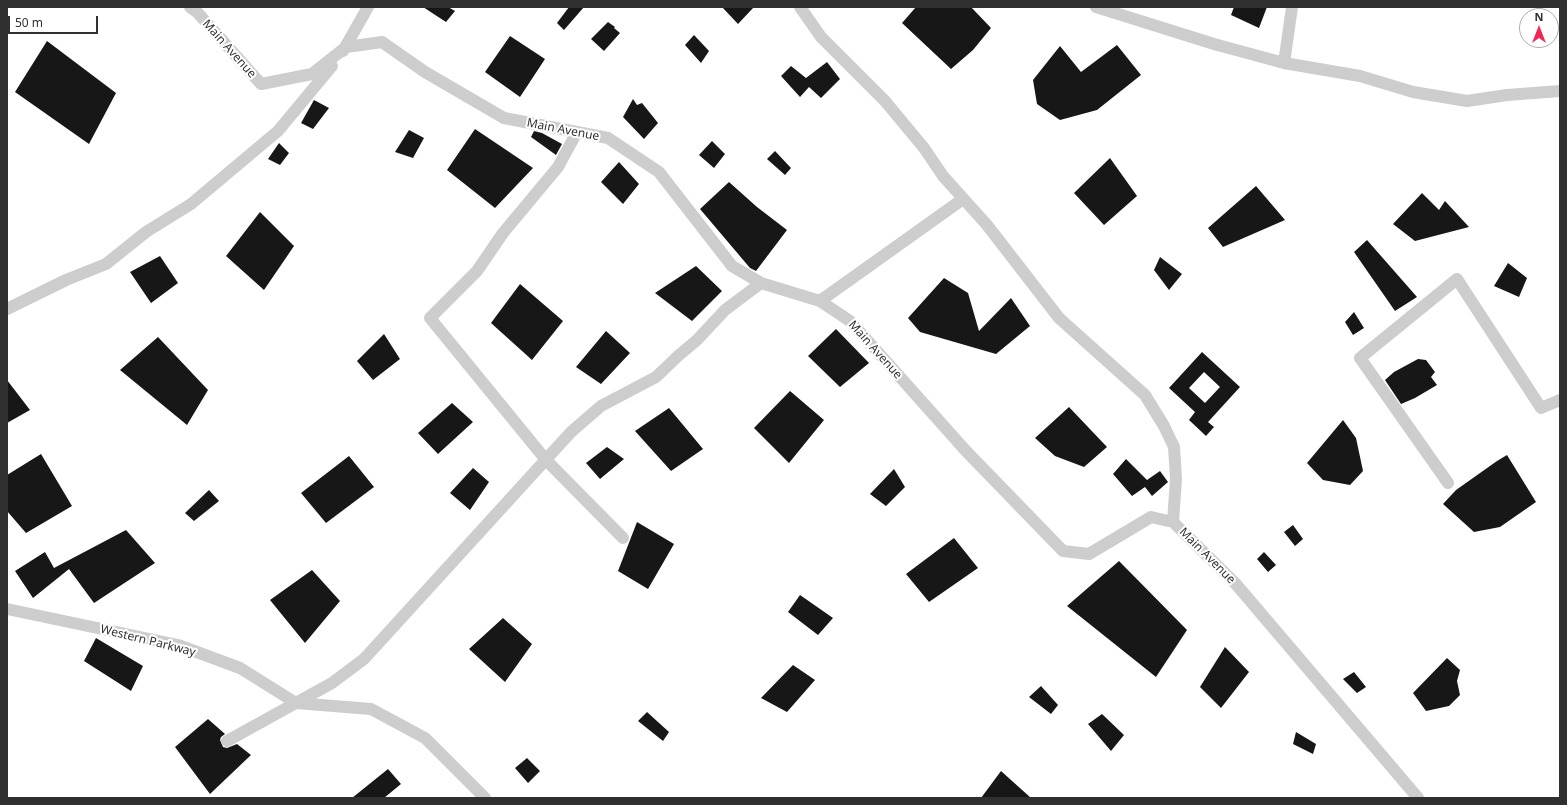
<!DOCTYPE html>
<html>
<head>
<meta charset="utf-8">
<style>
  body { margin:0 }
  #map { position:relative; width:1567px; height:805px; overflow:hidden; background:#fff; font-family:"Noto Sans",sans-serif }
  canvas { display:block }
  .frame { position:absolute; inset:0; border:8px solid #303030; pointer-events:none }
  .north { position:absolute; left:1519px; top:8px; width:40px; height:40px; box-sizing:border-box; background:#fff; border:1px solid #acacac; border-radius:50%; rotate:0deg; font-size:11px; font-weight:700; line-height:16px; text-align:center; color:#303030 }
  .north::after { content:''; display:block; margin:auto; width:14px; height:18px; background:#f02856; clip-path:polygon(50% 0,100% 100%,50% 72%,0 100%) }
  .scale { position:absolute; left:8px; top:16px; width:90px; height:18px; box-sizing:border-box; border:2px solid #303030; border-top:0; padding-left:5px; font-size:12px; line-height:14px; white-space:nowrap; color:#303030; -webkit-text-stroke:3px #fff; paint-order:stroke }
</style>
</head>
<body>
<div id="map">
<canvas width="1567" height="805"></canvas>
<div class="frame"></div>
<div class="north">N</div>
<div class="scale">50 m</div>
</div>
<script>
const ctx = document.querySelector('canvas').getContext('2d');
ctx.lineJoin = 'round';
function fillPath(path, color) { ctx.fillStyle = color; ctx.fill(path, 'evenodd'); }
function stroke(path, color, width, dash) { ctx.strokeStyle = color; ctx.lineWidth = width; ctx.lineCap = dash ? 'butt' : 'round'; ctx.setLineDash(dash || []); ctx.stroke(path); }
function label(font, color, halo, rows, align = 'center') {
  ctx.font = font + ' "Noto Sans",sans-serif'; ctx.lineWidth = 4; ctx.setLineDash([]); ctx.textBaseline = 'middle'; ctx.strokeStyle = halo; ctx.fillStyle = color; for (const [text, x, y, turn = 0] of rows) {
    ctx.save(); ctx.translate(x, y); ctx.rotate((+turn || 0) * Math.PI / 180); ctx.textAlign = isNaN(turn) ? turn : align; if (halo) ctx.strokeText(text, 0, 0); ctx.fillText(text, 0, 0); ctx.restore();
  }
}
const building = new Path2D(`
  M423,7h25l7,4 -9,11z
  M569,7h15l-20,23 -7,-7z
  M722,7h32l-16,17z
  M916,7h55l20,21 -18,22 -22,19 -49,-46z
  M1234,7h33l-8,21 -28,-13z
  M608,22l7,5 -1,1 6,5 -16,18 -13,-12z
  M694,35l15,16 -8,12 -16,-18z
  M510,36l35,23 -25,38 -35,-25z
  M47,41l69,52 -27,51 -74,-52z
  M1117,45l24,30 -44,35 -37,10 -23,-16 -4,-24 27,-34 21,26z
  M827,62l13,17 -19,19 -12,-11 -9,10 -19,-21 10,-10 15,12z
  M633,99l4,6 5,-2 16,20 -14,16 -21,-22z
  M314,100l15,8 -16,21 -12,-6z
  M475,129l58,39 -38,40 -48,-38z
  M409,130l15,8 -11,20 -18,-6z
  M534,131l8,2 20,11 -6,11 -25,-18z
  M712,141l13,13 -11,14 -15,-13z
  M279,143l10,10 -9,12 -12,-6z
  M775,151l16,17 -6,7 -18,-16z
  M1110,158l27,38 -33,29 -30,-32z
  M619,162l20,22 -16,20 -22,-22z
  M729,182l28,25 30,23 -31,41 -6,-3 -50,-59z
  M1256,186l29,34 -62,27 -15,-19z
  M1422,193l17,17 6,-9 24,26 -54,14 -22,-17z
  M260,212l34,34 -30,44 -38,-34z
  M1367,240l50,57 -22,14 -41,-59z
  M160,256l18,27 -27,20 -21,-31z
  M1160,257l22,17 -13,16 -15,-20z
  M1508,263l19,15 -8,19 -25,-11z
  M696,266l26,25 -30,30 -37,-28z
  M944,278l24,15 11,38 32,-33 19,28 -34,28 -76,-22 -12,-14z
  M520,284l43,37 -31,39 -41,-37z
  M1354,312l10,16 -11,7 -8,-13z
  M836,329l33,34 -29,24 -32,-31z
  M606,331l24,22 -29,31 -25,-17z
  M384,334l16,25 -27,21 -16,-19z
  M158,337l50,53 -21,35 -67,-55z
  M1202,352l38,35 -32,35 6,5 -8,9 -17,-16 6,-8 -26,-24zM1204,372l16,15 -15,16 -16,-15z
  M1418,359l8,1 9,12 -4,5 6,8 -22,13 -14,6 -16,-24 9,-8z
  M7,380l23,30 -23,13z
  M790,391l34,29 -35,43 -35,-35z
  M452,403l21,19 -35,32 -20,-21z
  M1069,407l38,40 -23,20 -29,-11 -20,-18z
  M669,408l34,41 -32,22 -36,-40z
  M1343,420l13,18 7,33 -13,14 -27,-5 -16,-17z
  M607,447l17,12 -24,20 -14,-16z
  M41,454l31,52 -46,27 -19,-22v-36z
  M1507,455l29,47 -36,25 -26,5 -31,-28 13,-14 41,-29z
  M349,456l25,31 -48,36 -25,-30z
  M1126,459l21,21 13,-9 8,11 -16,14 -7,-9 -13,9 -19,-22z
  M473,468l16,14 -19,28 -20,-17z
  M894,469l11,18 -19,19 -16,-12z
  M209,490l10,11 -25,20 -9,-8z
  M637,522l37,22 -26,45 -30,-18z
  M1293,525l10,14 -8,7 -11,-14z
  M126,530l29,33 -61,40 -25,-34 -36,29 -18,-27 30,-19 9,16z
  M954,538l24,30 -49,34 -23,-28z
  M1264,552l12,13 -8,7 -11,-13z
  M1119,561l68,69 -31,47 -89,-71z
  M312,570l28,31 -35,42 -35,-43z
  M800,595l33,23 -15,17 -30,-23z
  M503,618l29,26 -27,38 -36,-33z
  M96,638l47,28 -12,25 -47,-30z
  M1225,647l24,25 -28,36 -21,-21z
  M1447,658l13,12 -3,11 3,14 -11,11 -23,5 -13,-18z
  M793,665l22,15 -28,32 -26,-14z
  M1354,672l12,15 -9,6 -14,-14z
  M1041,686l17,19 -7,9 -22,-17z
  M647,712l22,20 -6,9 -25,-20z
  M1102,714l22,21 -13,16 -23,-27z
  M208,719l17,15 -4,3 -1,3 3,7 4,1 10,-4 14,11 -41,39 -35,-47z
  M1296,732l20,12 -3,10 -20,-10z
  M527,758l13,13 -12,12 -13,-15z
  M388,769l13,15 -17,14h-32z
  M1001,771l30,27h-50z`);
const minor = new Path2D(`
  M190,7l7,5 64,72 51,-10 34,-27 36,-5 43,30 79,46 104,20 51,34 73,94 29,17 59,18 30,20 116,130 97,100 26,3 62,-37 22,5 62,61 183,215
  M800,7l21,30 64,64 39,47 19,28 44,49 72,93 86,77 19,31 10,21 2,32 -3,43
  M1096,7l118,37 70,19 76,13 53,16 54,9 40,-6 53,-4
  M343,51l25,-44
  M1284,63l8,-56
  M577,132l-19,35 -55,66 -26,38 -47,47 116,142 77,78
  M820,301l143,-102
  M7,309l59,-29 40,-16 40,-32 45,-28 87,-73 54,-65
  M1448,483l-88,-125 97,-79 84,129 19,-8
  M7,609l171,36 62,23 56,35 75,6 54,29 60,60
  M227,741l105,-58 32,-24 207,-227 30,-26 55,-29 22,-21 19,-16 28,-30 36,-27`);
const streetNames = [
  ["Main Avenue",229,49,48],
  ["Main Avenue",563,130,11],
  ["Main Avenue",875,350,48],
  ["Main Avenue",1207,556,45],
  ["Western Parkway",148,641,14]
];
fillPath(building, '#171717');
stroke(minor, '#cdcdcd', 12);
label('12px', '#303030', '#fff', streetNames);
</script>
</body>
</html>
